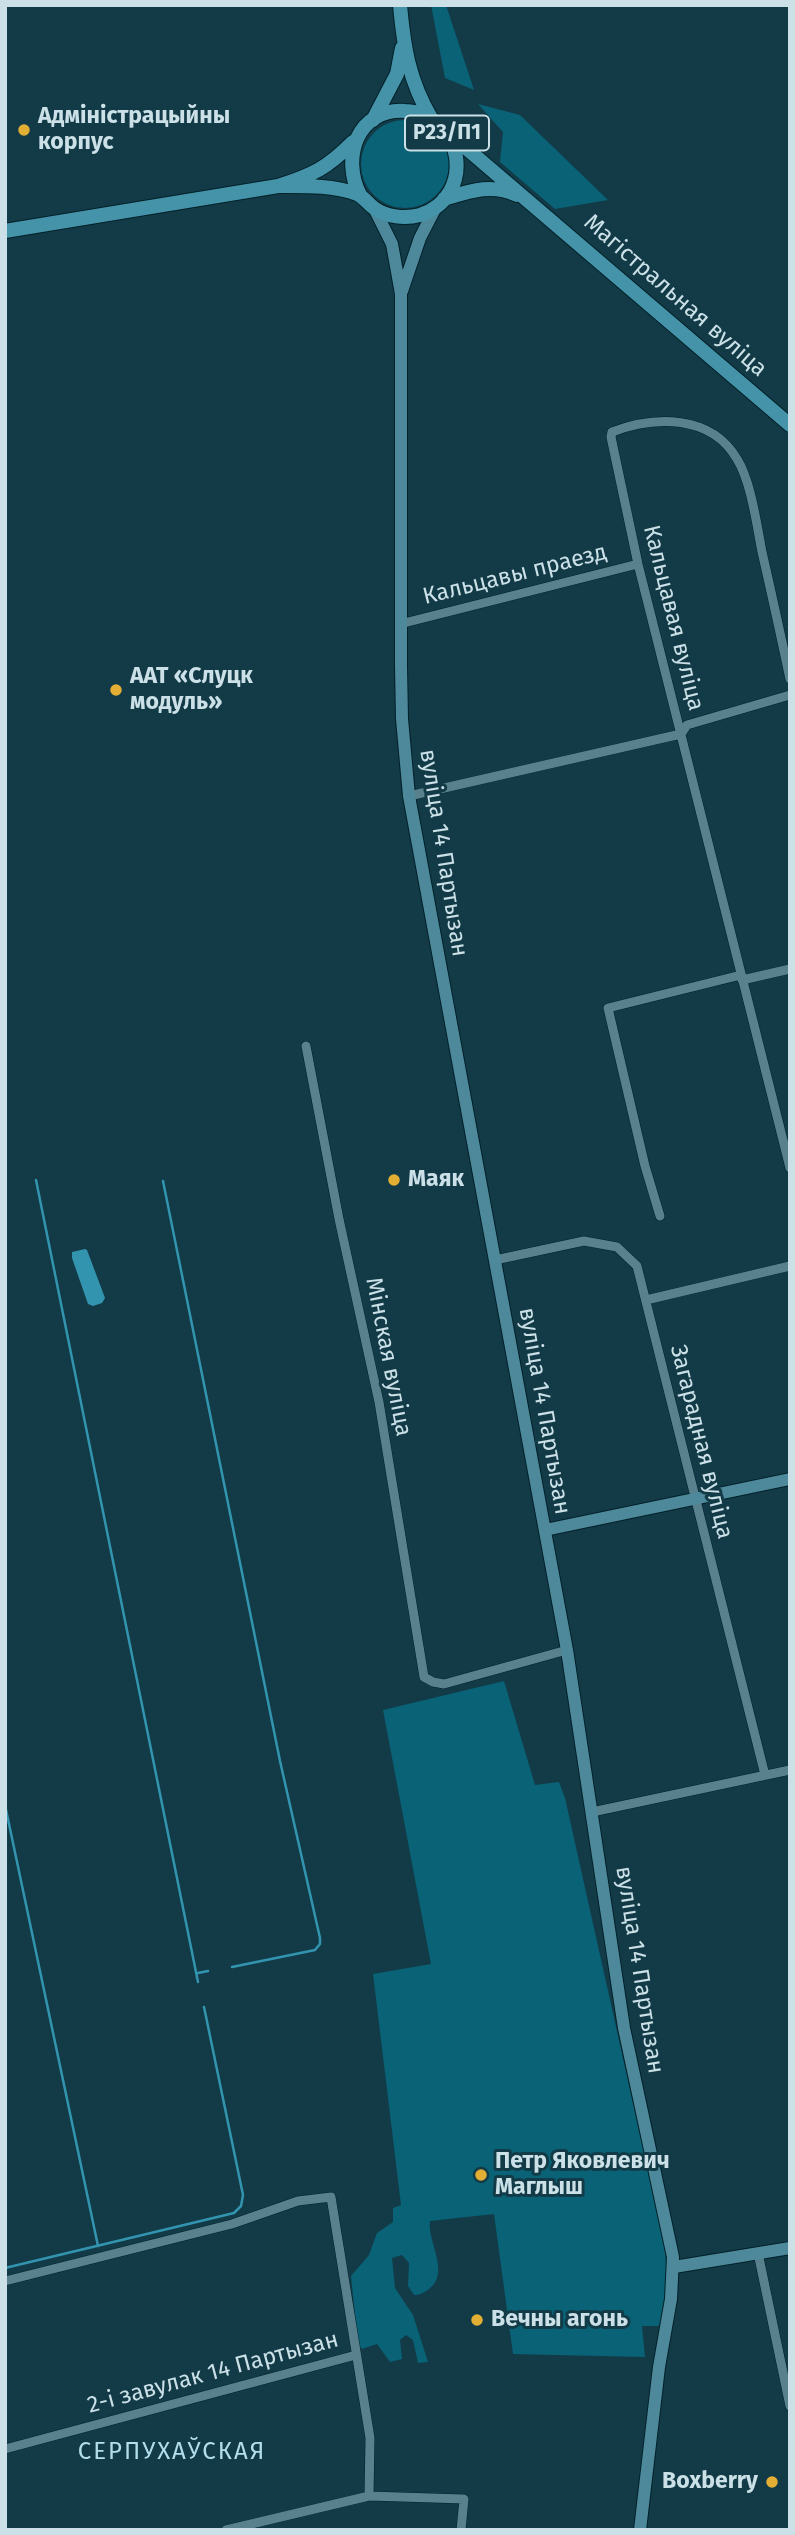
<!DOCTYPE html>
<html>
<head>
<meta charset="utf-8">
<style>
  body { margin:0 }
  #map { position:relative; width:795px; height:2535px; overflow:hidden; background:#123b47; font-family:"Fira Sans",sans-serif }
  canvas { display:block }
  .frame { position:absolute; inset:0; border:7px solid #cbe0e7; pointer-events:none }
</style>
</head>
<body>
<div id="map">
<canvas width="795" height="2535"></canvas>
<div class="frame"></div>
</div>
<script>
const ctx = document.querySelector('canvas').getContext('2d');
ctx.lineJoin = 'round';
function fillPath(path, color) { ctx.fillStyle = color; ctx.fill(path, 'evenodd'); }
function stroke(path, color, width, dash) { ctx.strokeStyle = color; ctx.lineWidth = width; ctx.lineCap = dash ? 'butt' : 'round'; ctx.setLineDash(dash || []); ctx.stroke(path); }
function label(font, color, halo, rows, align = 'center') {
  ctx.font = font + ' "Fira Sans",sans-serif'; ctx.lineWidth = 6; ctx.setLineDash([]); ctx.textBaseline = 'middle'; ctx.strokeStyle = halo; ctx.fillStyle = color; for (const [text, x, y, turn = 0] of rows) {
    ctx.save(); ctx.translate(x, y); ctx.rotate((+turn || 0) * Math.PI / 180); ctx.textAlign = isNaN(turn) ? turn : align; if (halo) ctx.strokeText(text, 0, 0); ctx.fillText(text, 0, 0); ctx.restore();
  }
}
const green = new Path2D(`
  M431,5h15l28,85 -29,-12z
  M478,104l42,11 88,85 -53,9 -55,-47 3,-30z
  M361 164a44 44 0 1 1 88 0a44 44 0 1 1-88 0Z
  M504,1681l31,104 24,-3 6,16 99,444c3,23 5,62 -5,84h-17l3,31 -132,-3 -19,-140 -64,7c-3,21 21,52 -1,68 -6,4 -9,6 -15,6l-6,-9 1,-23 -7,-8 -10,3 3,30 18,27 15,47 -10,1 -5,-23 -7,-5 -6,5 2,19 -12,3 -13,-18 -15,5 -4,-4 -7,-69 18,-21 8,-22 16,-11v-14l8,-3 -28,-231 58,-10 -48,-254z`);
const water = new Path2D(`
  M85,1249l2,1 18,48 -3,5 -9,3 -5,-2 -16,-46v-6z`);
const stream = new Path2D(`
  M36,1180l162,802
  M163,1181l117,580 40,177v6l-5,6 -83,17
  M5,1805l93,441
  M198,1973l10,-2
  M5,2268l229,-55 7,-7 2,-11 -39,-188`);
const minor = new Path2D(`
  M400,624l238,-60
  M790,679c-9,-42 -18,-84 -28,-127 -5,-26 -11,-71 -25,-93 -26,-45 -83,-43 -125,-27l-1,5 27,127 152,604
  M409,796l272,-62 6,-9 103,-30
  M742,980l48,-11
  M306,1046l33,173 40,183 45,275 9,5 11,2 123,-34
  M660,1216l-15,-50 -37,-158 133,-33
  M495,1260l89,-19 33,6 20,19 128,509
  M646,1300l144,-34
  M592,1812l198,-42
  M758,2253l32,153
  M5,2281l227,-57 66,-23 33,-4 39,241 -1,58
  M5,2449l351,-94
  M226,2530l143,-34 95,3 -3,31`);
const secondary = new Path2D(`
  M374,208l18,36 9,50v372l1,53 7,77 158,854 57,378 49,229 -2,42 -12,68 -19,163
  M402,291l18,-53 16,-31
  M545,1530l245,-51
  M674,2267l116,-19`);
const primary = new Path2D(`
  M400,5c4,44 9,75 31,113
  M373,120l24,-46 5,-26
  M445,130l345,295
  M278,186c27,0 54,-1 79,8 7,3 11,10 17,14 12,9 31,11 46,7 57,-18 44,-102 -15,-104 -48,-3 -64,47 -45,84
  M444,199c26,-8 48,-16 73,-4
  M5,231l273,-45c35,-11 49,-18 75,-44`);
const markers = [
  [24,130,7,"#e2af34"],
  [116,690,7,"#e2af34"],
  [394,1180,7,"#e2af34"],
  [481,2175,7,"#e2af34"],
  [477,2320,7,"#e2af34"],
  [772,2482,7,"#e2af34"]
];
const shields = [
  [447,133,84]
];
const shieldNames = [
  ["Р23/П1",447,133]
];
const poiNames = [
  ["Адміністрацыйны",38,117],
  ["корпус",38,143],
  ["ААТ «Слуцк",130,677],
  ["модуль»",130,703],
  ["Маяк",408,1180],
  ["Петр Яковлевич",495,2162],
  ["Маглыш",495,2188],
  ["Вечны агонь",491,2320],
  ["Boxberry",758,2482,"right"]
];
const streetNames = [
  ["Магістральная вуліца",675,296,41],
  ["Кальцавы праезд",515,575,-14],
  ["Кальцавая вуліца",673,618,76],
  ["вуліца 14 Партызан",443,853,81],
  ["Мінская вуліца",388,1357,79],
  ["вуліца 14 Партызан",544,1411,80],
  ["Загарадная вуліца",701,1442,76],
  ["вуліца 14 Партызан",639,1970,81],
  ["2-і завулак 14 Партызан",213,2373,-15]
];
const neighbourhoodNames = [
  ["СЕРПУХАЎСКАЯ",172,2452]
];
fillPath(green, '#096276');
fillPath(water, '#3394af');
stroke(stream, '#3394af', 2.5);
stroke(minor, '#022129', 10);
stroke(secondary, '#022129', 14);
stroke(primary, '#022129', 16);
stroke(minor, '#58808d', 9);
stroke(secondary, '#4e899b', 12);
stroke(primary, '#4593a9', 14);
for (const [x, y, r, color] of markers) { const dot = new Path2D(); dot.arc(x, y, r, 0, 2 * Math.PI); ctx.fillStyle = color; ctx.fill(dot); stroke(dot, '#123b47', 2.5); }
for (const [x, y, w] of shields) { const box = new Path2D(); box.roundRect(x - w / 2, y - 17.5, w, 35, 5); ctx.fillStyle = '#123b47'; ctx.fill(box); stroke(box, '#cbe0e7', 2); }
label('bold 21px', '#cbe0e7', null, shieldNames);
label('bold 23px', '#cbe0e7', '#123b47', poiNames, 'left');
label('23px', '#cbe0e7', '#123b47', streetNames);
ctx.letterSpacing = '2px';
label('24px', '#b2ddeb', '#123b47', neighbourhoodNames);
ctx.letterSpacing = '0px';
</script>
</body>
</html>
